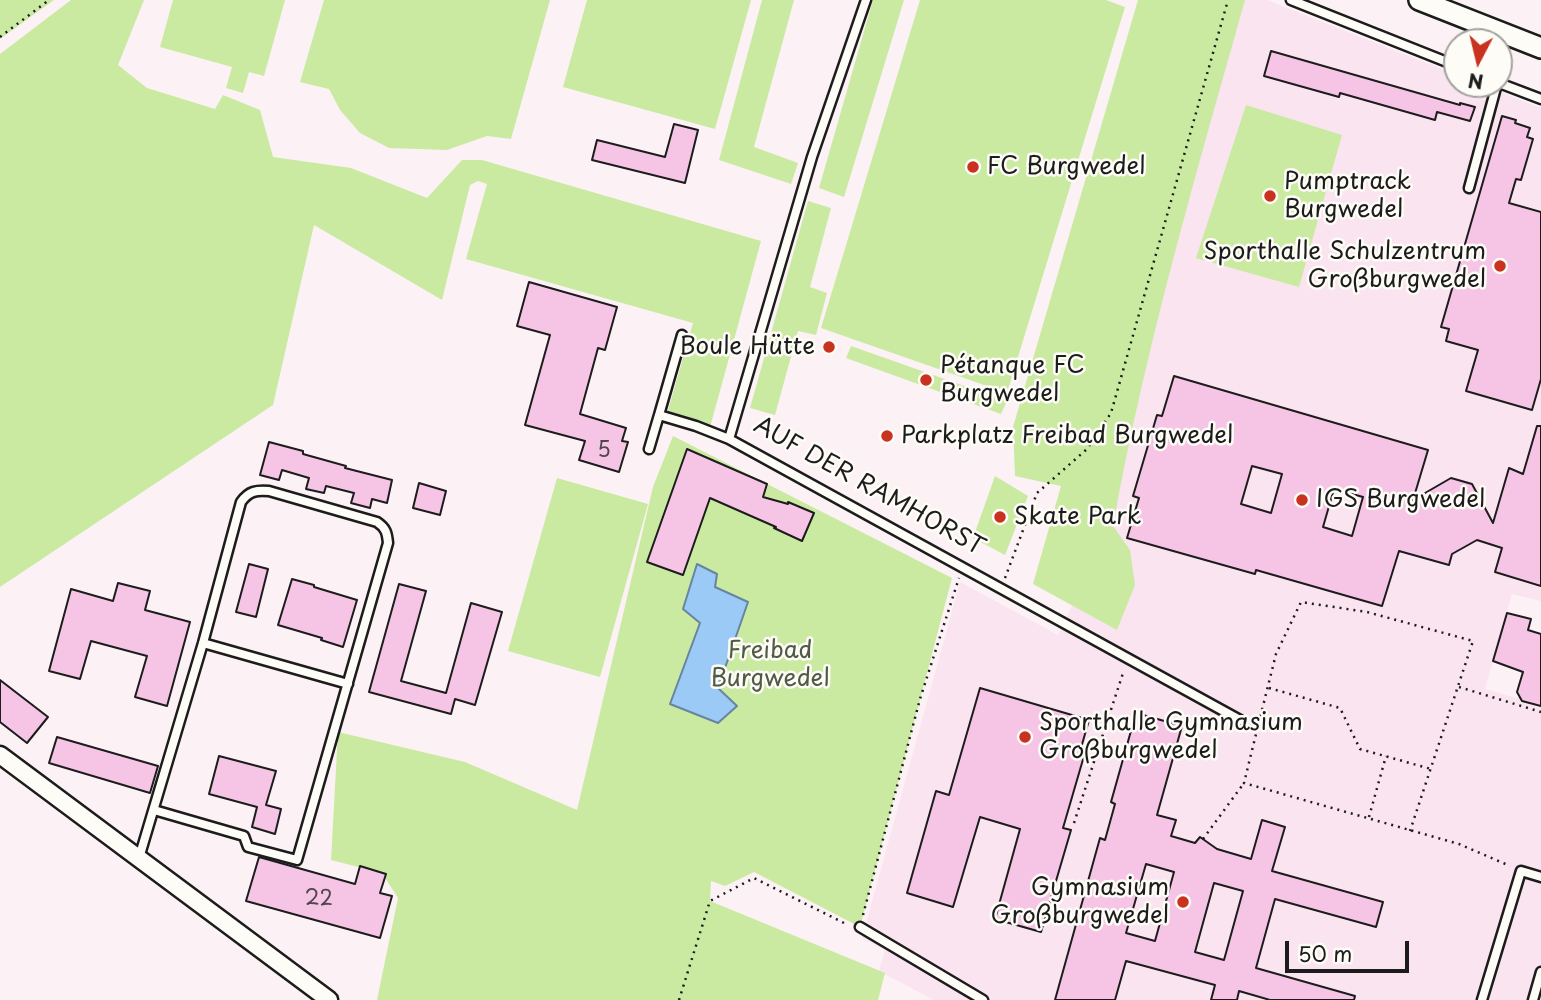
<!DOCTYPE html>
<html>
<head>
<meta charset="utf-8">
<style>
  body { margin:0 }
  #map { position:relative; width:1541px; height:1000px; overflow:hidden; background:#fcf1f4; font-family:"Playpen Sans",sans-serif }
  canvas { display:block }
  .north { position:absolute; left:1443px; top:28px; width:70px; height:70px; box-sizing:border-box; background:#fdfcf7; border:2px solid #a3a29f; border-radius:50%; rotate:187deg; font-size:19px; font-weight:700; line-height:28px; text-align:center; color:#1c1c1c }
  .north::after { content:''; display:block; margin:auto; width:24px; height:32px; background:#c8321e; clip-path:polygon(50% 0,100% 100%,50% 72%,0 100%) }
  .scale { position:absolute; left:1285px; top:941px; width:124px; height:32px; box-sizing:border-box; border:4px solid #1c1c1c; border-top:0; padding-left:9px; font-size:21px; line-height:24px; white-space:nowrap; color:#1c1c1c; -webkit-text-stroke:5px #fdfcf7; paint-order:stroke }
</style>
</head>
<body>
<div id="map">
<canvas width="1541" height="1000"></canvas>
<div class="north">N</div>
<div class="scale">50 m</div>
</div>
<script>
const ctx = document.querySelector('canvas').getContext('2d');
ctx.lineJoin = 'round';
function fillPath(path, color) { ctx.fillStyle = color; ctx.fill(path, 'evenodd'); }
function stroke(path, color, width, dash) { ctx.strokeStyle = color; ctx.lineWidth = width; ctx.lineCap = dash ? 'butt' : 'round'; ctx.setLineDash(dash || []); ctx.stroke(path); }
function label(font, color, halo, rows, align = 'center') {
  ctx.font = font + ' "Playpen Sans",sans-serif'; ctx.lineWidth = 5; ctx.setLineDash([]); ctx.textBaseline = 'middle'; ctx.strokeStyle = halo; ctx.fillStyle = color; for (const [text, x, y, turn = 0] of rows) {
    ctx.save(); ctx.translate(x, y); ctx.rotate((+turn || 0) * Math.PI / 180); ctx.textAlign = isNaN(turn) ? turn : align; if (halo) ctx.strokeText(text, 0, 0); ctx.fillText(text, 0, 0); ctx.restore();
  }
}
const built = new Path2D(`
  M1244,0h23l190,75v9h22l62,24v493l-29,-7 -27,95 56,16v295h-607l-55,-29 6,-21 -23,-12 98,-356 98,53 14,-29 44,-160z`);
const green = new Path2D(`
  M0,0h54l-54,39z
  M71,0h73l-26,65 29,23 68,21 8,-14 37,15 13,47 78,11 76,30 35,-38h20l279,81 -52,190 -42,-17 26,-91 -227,-64 21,-75 -9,-3 -8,4 -28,115 -128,-75 -41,180 -273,182v-533z
  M173,0h112l-21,76 -15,-4 -6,21 -17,-5 6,-21 -72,-20z
  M324,0h226l-39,139 -24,-3 -40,14 -58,-2 -29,-15 -20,-23 -11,-21 -29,-7z
  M587,0h164l-36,129 -152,-42z
  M762,0h32l-40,147 44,16 -7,21 -72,-24z
  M873,0h31l-60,197 -25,-9z
  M920,0h186l19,7 -118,386 -186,-65z
  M1138,0h107c-49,174 -100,348 -132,526l17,24 5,35 -18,45 -84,-46 28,-98 -46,-10 -2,-49z
  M1246,105l96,30 -43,152 -103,-29z
  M808,201l23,7 -21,79 17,6 -11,42 -18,-4 -23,84 -25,-7z
  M851,346l156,55 -6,13 -155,-56z
  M673,436l279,142 -92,349 -106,-55 -29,14 -14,-5 -1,20 175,72 -7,27h-501l21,-102 -16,-25 -51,-13 7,-128 127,30 112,48 76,-323z
  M995,476l33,20 -23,59 -32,-17z
  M557,478l91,26 -48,173 -92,-26z`);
const water = new Path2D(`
  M697,564l20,10 -2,13 33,15 -30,86 19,18 -19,17 -48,-19 30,-81 -17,-14z`);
const building = new Path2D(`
  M1271,51l189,54v-2l15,4 -5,14 -33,-9 -2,8 -95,-27 -1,4 -75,-21z
  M1502,116l14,4 -1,3 15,5 -3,9 6,2 -12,41 -5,-1 -7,24 32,9v167l-9,31 -66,-19 12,-41 -32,-9 3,-12 -8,-2z
  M674,124l24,6 -13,53 -93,-23 5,-20 68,17z
  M529,282l88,25 -12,43 -7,-2 -18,66 46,14 -4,13 6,1 -9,30 -40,-12 6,-19 -60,-16 25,-90 -33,-9z
  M1174,376l254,74 -15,50 38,-22 21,6 21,39 16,-55 14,6 14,-48h4v160l-46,-14 7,-24 -25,-8 -25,14 -3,11 -50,-14 -17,55 -126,-36 -1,4 -128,-36 12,-40 -6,-2 24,-81 5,1zM1252,466l30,8 -11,39 -30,-9zM1334,489l29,8 -11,39 -29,-9z
  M269,442l34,9v3l43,12 -1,2 47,12 -5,23 -15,-4 -2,9 -19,-5 3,-10 -28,-7 -2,7 -18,-4 3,-11 -27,-8 -3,10 -19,-5z
  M687,449l80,35 -4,13 25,7v-2l26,11 -12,28 -28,-13 2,-1 -66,-29 -27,77 -36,-13z
  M419,483l27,8 -6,24 -27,-7z
  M249,564l19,5 -12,48 -20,-5z
  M292,579l22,6v2l43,13 -14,47 -22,-7 1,-2 -44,-13z
  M118,583l32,8 -5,19 45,12 -23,84 -32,-9 12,-41 -56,-15 -11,38 -31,-8 22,-82 42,12z
  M399,584l27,7 -25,90 45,12 25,-90 31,9 -27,93 -20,-6 -4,15 -82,-22z
  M1507,613l24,6 -3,11 13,4v72l-19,-5 -5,-9 6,-20 -30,-11z
  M0,680l48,37 -21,26 -27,-21z
  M980,688l109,32 -10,35 5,1 -21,72 8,2 -30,102 -46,-13 25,-90 -40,-12 -27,90 -46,-14 29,-102 13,4z
  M1136,713l46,13 -25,89 19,5 -5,16 24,7 5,-6 17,12 34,10 11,-39 23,7 -13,44 111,31 -7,25 -101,-28 -19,69 99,28 -1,4h-84l-31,-9 -2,9h-26l4,-15 -89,-24 -11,39h-60l45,-162 5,2 10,-36 -4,-2zM1146,864l28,8 -19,69 -29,-8zM1214,883l29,8 -19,69 -29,-8z
  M57,737l101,29 -8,27 -101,-30z
  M219,756l57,15 -10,34 15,4 -6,25 -23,-7 5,-20 -48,-13z
  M259,857l96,27 5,-18 26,8 -6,19 12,3 -12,42 -134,-37z`);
const path = new Path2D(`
  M0,37l49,-37
  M1005,578l32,-85 50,-44 24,-36 117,-413
  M1459,687l82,25
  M1269,688l71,20 20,41 71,20
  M1249,725l8,5 -13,53 215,61 51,22
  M1257,730l19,-76 25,-52 66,10 106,29 -63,190
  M1369,817l17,-61
  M1074,823l50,-153
  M1203,839l41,-56
  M863,915l57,-216 39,-121
  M679,1000l31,-99 44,-23 94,47`);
const service = new Path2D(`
  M866,0l-54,157 -83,282 511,281
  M1291,0l166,66
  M1499,83l42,16
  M1469,188l28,-104
  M682,335l-23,80 37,11 33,13
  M649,449l10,-34
  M203,643l145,41
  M139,858l64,-215 38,-141c8,-11 15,-12 28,-11l108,31c9,6 10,11 11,21l-91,317 -49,-13 -4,-11 -90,-26
  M860,927l123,73
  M1482,1000l39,-129 20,6
  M1533,1000l8,-28`);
const minor = new Path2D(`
  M0,755l329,245`);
const tertiary = new Path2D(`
  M1419,0l122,48`);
const markers = [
  [973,167,7,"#c8321e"],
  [1270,196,7,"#c8321e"],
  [1500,266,7,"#c8321e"],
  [829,347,7,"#c8321e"],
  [926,380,7,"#c8321e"],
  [887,436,7,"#c8321e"],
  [1302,500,7,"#c8321e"],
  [1000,517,7,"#c8321e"],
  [1025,737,7,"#c8321e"],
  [1183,902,7,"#c8321e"]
];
const numberNames = [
  ["5",604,451],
  ["22",319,899]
];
const poiNames = [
  ["FC Burgwedel",987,167],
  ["Pumptrack",1284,182],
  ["Burgwedel",1284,210],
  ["Sporthalle Schulzentrum",1486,252,"right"],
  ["Großburgwedel",1486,280,"right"],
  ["Boule Hütte",815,347,"right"],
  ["Pétanque FC",940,366],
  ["Burgwedel",940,394],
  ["Parkplatz Freibad Burgwedel",901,436],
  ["IGS Burgwedel",1316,500],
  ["Skate Park",1014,517],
  ["Sporthalle Gymnasium",1039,723],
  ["Großburgwedel",1039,751],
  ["Gymnasium",1169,888,"right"],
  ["Großburgwedel",1169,916,"right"]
];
const streetNames = [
  ["AUF DER RAMHORST",869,487,29]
];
const parkNames = [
  ["Freibad",770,651],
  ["Burgwedel",770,679]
];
fillPath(built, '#fae4f0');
fillPath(green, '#caeaa2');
fillPath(water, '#9bcaf6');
stroke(water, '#68849f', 2);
fillPath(building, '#f6c5e6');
stroke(building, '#1c1c1c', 2);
stroke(service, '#1c1c1c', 13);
stroke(minor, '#1c1c1c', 21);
stroke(tertiary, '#1c1c1c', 24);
stroke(path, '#1c1c1c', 2.5, [2, 5]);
stroke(service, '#fdfcf7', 8);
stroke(minor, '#fdfcf7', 16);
stroke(tertiary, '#fdfcf7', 19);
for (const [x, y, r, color] of markers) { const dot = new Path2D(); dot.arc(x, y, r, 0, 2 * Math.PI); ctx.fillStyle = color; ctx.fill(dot); stroke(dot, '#fdfcf7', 2.5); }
label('21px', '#52464e', null, numberNames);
label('24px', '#1c1c1c', '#fdfcf7', poiNames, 'left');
label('24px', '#1c1c1c', '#fdfcf7', streetNames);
label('24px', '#505a44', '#fdfcf7', parkNames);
</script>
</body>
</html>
